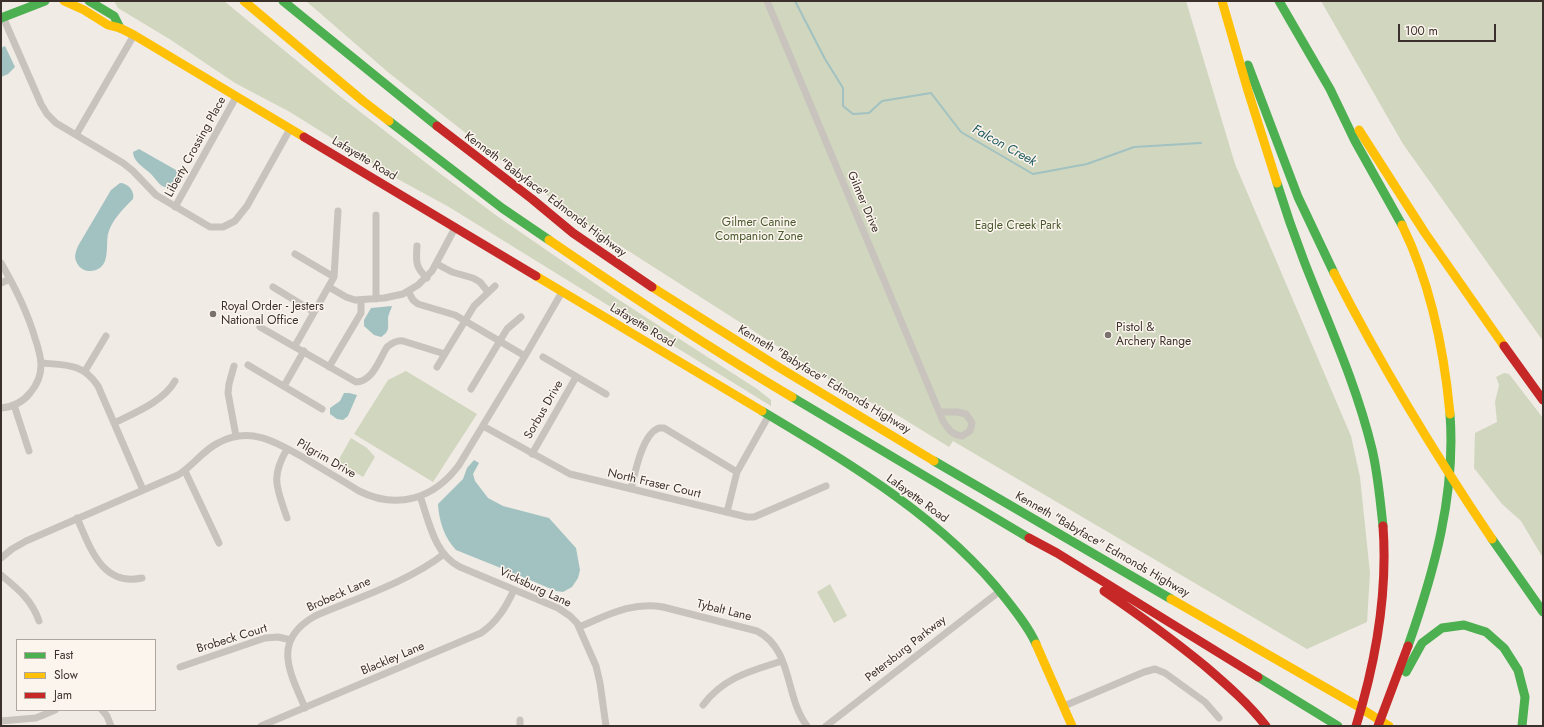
<!DOCTYPE html>
<html>
<head>
<meta charset="utf-8">
<style>
  body { margin:0 }
  #map { position:relative; width:1544px; height:727px; overflow:hidden; background:#f0ebe5; font-family:Jost,sans-serif }
  canvas { display:block }
  .frame { position:absolute; inset:0; border:2px solid #3b302b; pointer-events:none }
  .legend { position:absolute; left:16px; top:639px; width:140px; height:72px; box-sizing:border-box; background:#fbf5ee; border:1px solid #aea6a0; margin:0; padding:5px 7px; list-style:none; font-size:12px; color:#3b302b }
  .legend li { display:flex; align-items:center; gap:8px; height:20px }
  .legend b { width:20px; border:1px solid #aea6a0 }
  .scale { position:absolute; left:1398px; top:24px; width:98px; height:18px; box-sizing:border-box; border:2px solid #3b302b; border-top:0; padding-left:5px; font-size:12px; line-height:14px; white-space:nowrap; color:#3b302b; -webkit-text-stroke:3px #fbf5ee; paint-order:stroke }
</style>
</head>
<body>
<div id="map">
<canvas width="1544" height="727"></canvas>
<div class="frame"></div>
<ul class="legend">
<li><b style="height:5px;background:#4caf50"></b>Fast</li>
<li><b style="height:5px;background:#ffc107"></b>Slow</li>
<li><b style="height:5px;background:#c62828"></b>Jam</li>
</ul>
<div class="scale">100 m</div>
</div>
<script>
const ctx = document.querySelector('canvas').getContext('2d');
ctx.lineJoin = 'round';
function fillPath(path, color) { ctx.fillStyle = color; ctx.fill(path, 'evenodd'); }
function stroke(path, color, width, dash) { ctx.strokeStyle = color; ctx.lineWidth = width; ctx.lineCap = dash ? 'butt' : 'round'; ctx.setLineDash(dash || []); ctx.stroke(path); }
function label(font, color, halo, rows, align = 'center') {
  ctx.font = font + ' Jost,sans-serif'; ctx.lineWidth = 3; ctx.setLineDash([]); ctx.textBaseline = 'middle'; ctx.strokeStyle = halo; ctx.fillStyle = color; for (const [text, x, y, turn = 0] of rows) {
    ctx.save(); ctx.translate(x, y); ctx.rotate((+turn || 0) * Math.PI / 180); ctx.textAlign = isNaN(turn) ? turn : align; if (halo) ctx.strokeText(text, 0, 0); ctx.fillText(text, 0, 0); ctx.restore();
  }
}
const green = new Path2D(`
  M114,1h110l117,96 93,72 63,47 119,82 141,91 14,11v6l-322,-199 -55,-30 -104,-65 -55,-29 -64,-43 -53,-32z
  M306,1h880l49,163 116,272 9,41 10,96 -3,49 -60,27 -354,-208 -4,6 -50,-31 -50,-24 -269,-172 -81,-61 -110,-86z
  M1321,1h222v340l-140,-197z
  M406,371l71,43 -44,68 -79,-48 34,-54z
  M1504,373l5,1 34,44v140l-22,-37 -19,-17 -28,-36 1,-35 22,-11 -2,-20 4,-17 -3,-8z
  M351,438l16,10 8,9 -12,20 -25,-16z
  M830,584l17,32 -13,7 -17,-31z`);
const water = new Path2D(`
  M5,46l10,21 -7,7 -7,3v-29z
  M139,149l37,21c3,6 1,12 -1,17 -5,2 -8,1 -13,-1 -4,-3 -7,-8 -11,-12 -6,-6 -18,-12 -18,-22z
  M120,183c8,0 15,8 13,16 -9,9 -22,22 -25,35 -2,10 1,26 -7,33 -8,7 -21,5 -25,-6 -2,-5 0,-10 2,-15l33,-56z
  M392,306c-1,4 -4,9 -4,13 0,9 2,12 -7,18l-7,-2 -10,-9v-6l7,-12z
  M344,393h5l8,2 -9,21 -5,4 -6,-1 -7,-5v-6l10,-7z
  M474,460l5,3 -6,11 2,7 13,17 15,8 46,12 27,30 4,22 -2,8 -6,9 -9,5 -7,-1 -38,-16 -62,-25c-12,-13 -17,-29 -18,-46l25,-25 4,-11z`);
const stream = new Path2D(`
  M795,1l30,58 18,29v18l10,8 16,-1 13,-12 49,-8 30,39 72,42 54,-10 47,-17 67,-4`);
const street = new Path2D(`
  M767,1l176,420c5,8 9,14 19,15l8,-5 2,-8 -6,-9 -9,-2h-17
  M3,17l38,87 6,10 9,9 67,40 10,8 23,24 54,32h13l12,-6 12,-15 43,-77
  M76,135l58,-100
  M175,207l61,-110
  M417,246c-1,15 -2,21 10,32
  M295,254l39,23
  M1,263c14,24 26,48 34,75 3,9 6,18 6,27 0,11 -4,20 -11,28 -7,9 -18,14 -29,15
  M437,264l15,8 21,6 7,4 8,10
  M1,283l9,-4
  M273,287l41,25
  M329,287l17,10 9,3 29,-2 19,-4 15,-9 14,-14 23,-43
  M408,291l5,9 5,4 37,11 70,41
  M376,299v-84
  M260,327l96,55c17,-1 23,-22 31,-35 5,-4 10,-7 16,-6l42,13
  M295,346l39,-69 4,-66
  M543,357l63,37
  M41,363c24,2 42,0 57,23l45,104
  M248,365l74,44
  M234,366l-5,18 -1,9 8,43
  M329,367l32,-54v-13
  M437,367l37,-61 21,-20
  M85,371l21,-35
  M284,386l20,-35
  M471,389l36,-60 14,-12
  M14,405l15,46
  M114,423c20,-10 49,-21 61,-42
  M483,426l87,48 177,43h7l72,-31
  M532,454l44,-77
  M185,471l34,72
  M631,489c4,-16 11,-55 28,-61h5l73,44
  M420,496c9,25 14,58 40,71l98,41 12,8 7,7 19,43 4,17 6,43
  M727,512l10,-40 32,-57
  M77,518c13,29 25,69 65,60
  M287,518c-10,-30 -17,-40 0,-69
  M1,558l11,-9 14,-8 152,-66c15,-9 24,-24 40,-32 33,-18 60,0 88,16 18,11 36,21 53,32 38,19 75,8 100,-26l66,-109 37,-64
  M1,575c17,14 31,25 38,46
  M579,627c27,-11 53,-26 84,-20l94,24c36,18 28,67 50,95
  M180,667l85,-29 13,-1 13,3
  M703,705c21,-28 48,-34 79,-44
  M1064,706l80,-34 11,-3 10,4 40,29 14,16
  M305,708c-15,-36 -34,-67 10,-92 42,-18 93,-34 129,-62
  M102,710l5,6 4,10
  M520,720v6
  M1,721l35,-3 19,-8
  M261,726l220,-93c16,-11 25,-26 33,-43
  M826,726l174,-135`);
const fast = new Path2D(`
  M89,1l25,15 6,12
  M283,1l154,125
  M1279,1l51,88 25,52 47,84
  M1,18l44,-17
  M1248,65l50,132 36,76
  M389,121l113,87 47,32
  M1277,183c8,26 17,52 27,78 24,62 52,122 68,188 6,25 8,51 11,77
  M792,397l237,141
  M762,411c87,52 182,108 244,188 11,14 23,29 30,45
  M934,461l237,138
  M1492,539l51,73
  M1408,646c26,-74 48,-152 42,-232
  M1406,672l16,-29 20,-15 22,-3 22,7 18,16 14,22 7,27 -3,29
  M1258,677l80,49`);
const slow = new Path2D(`
  M64,1l20,9 24,15 12,3 14,7 170,102
  M244,1l119,100 26,20
  M1222,1l26,90 29,92
  M1359,130l66,103 79,113
  M1402,225c29,59 42,124 48,189
  M549,240c79,54 160,108 243,157
  M1334,273c47,92 100,180 158,266
  M536,276l226,135
  M652,287l128,81 154,93
  M1171,599l183,105 35,22
  M1036,644l36,82`);
const jam = new Path2D(`
  M437,126l95,73 41,34 79,54
  M304,137l232,139
  M1504,346l39,54
  M1029,538l28,15 201,124
  M1104,591c35,24 68,48 101,75 22,19 43,37 61,60
  M1356,726c20,-65 32,-131 27,-200
  M1378,726l30,-80`);
const markers = [
  [213,314,4,"#7a716c"],
  [1108,335,4,"#7a716c"]
];
const streetNames = [
  ["Liberty Crossing Place",196,147,-61],
  ["Lafayette Road",364,159,31],
  ["Kenneth \"Babyface\" Edmonds Highway",545,195,37],
  ["Gilmer Drive",863,202,67],
  ["Lafayette Road",642,326,31],
  ["Kenneth \"Babyface\" Edmonds Highway",824,380,31],
  ["Sorbus Drive",544,410,-60],
  ["Pilgrim Drive",326,459,30],
  ["North Fraser Court",654,484,13],
  ["Lafayette Road",917,499,36],
  ["Kenneth \"Babyface\" Edmonds Highway",1102,545,30],
  ["Vicksburg Lane",535,588,25],
  ["Brobeck Lane",339,595,-24],
  ["Tybalt Lane",724,611,14],
  ["Brobeck Court",232,639,-17],
  ["Petersburg Parkway",906,649,-38],
  ["Blackley Lane",393,659,-23]
];
const parkNames = [
  ["Gilmer Canine",759,223],
  ["Companion Zone",759,237],
  ["Eagle Creek Park",1018,226]
];
const poiNames = [
  ["Royal Order - Jesters",221,307],
  ["National Office",221,321],
  ["Pistol &",1116,328],
  ["Archery Range",1116,342]
];
const waterNames = [
  ["Falcon Creek",1004,146,29]
];
fillPath(green, '#d1d6bf');
fillPath(water, '#a1c2c1');
stroke(stream, '#a1c2c1', 2);
stroke(street, '#c9c3be', 7);
stroke(fast, '#4caf50', 9);
stroke(slow, '#ffc107', 9);
stroke(jam, '#c62828', 9);
for (const [x, y, r, color] of markers) { const dot = new Path2D(); dot.arc(x, y, r, 0, 2 * Math.PI); ctx.fillStyle = color; ctx.fill(dot); stroke(dot, '#fbf5ee', 1.5); }
label('12px', '#3b302b', '#fbf5ee', streetNames);
label('12px', '#4a5a2e', '#fbf5ee', parkNames);
label('12px', '#3b302b', '#fbf5ee', poiNames, 'left');
label('italic 13px', '#1f5a5e', '#fbf5ee', waterNames);
</script>
</body>
</html>
